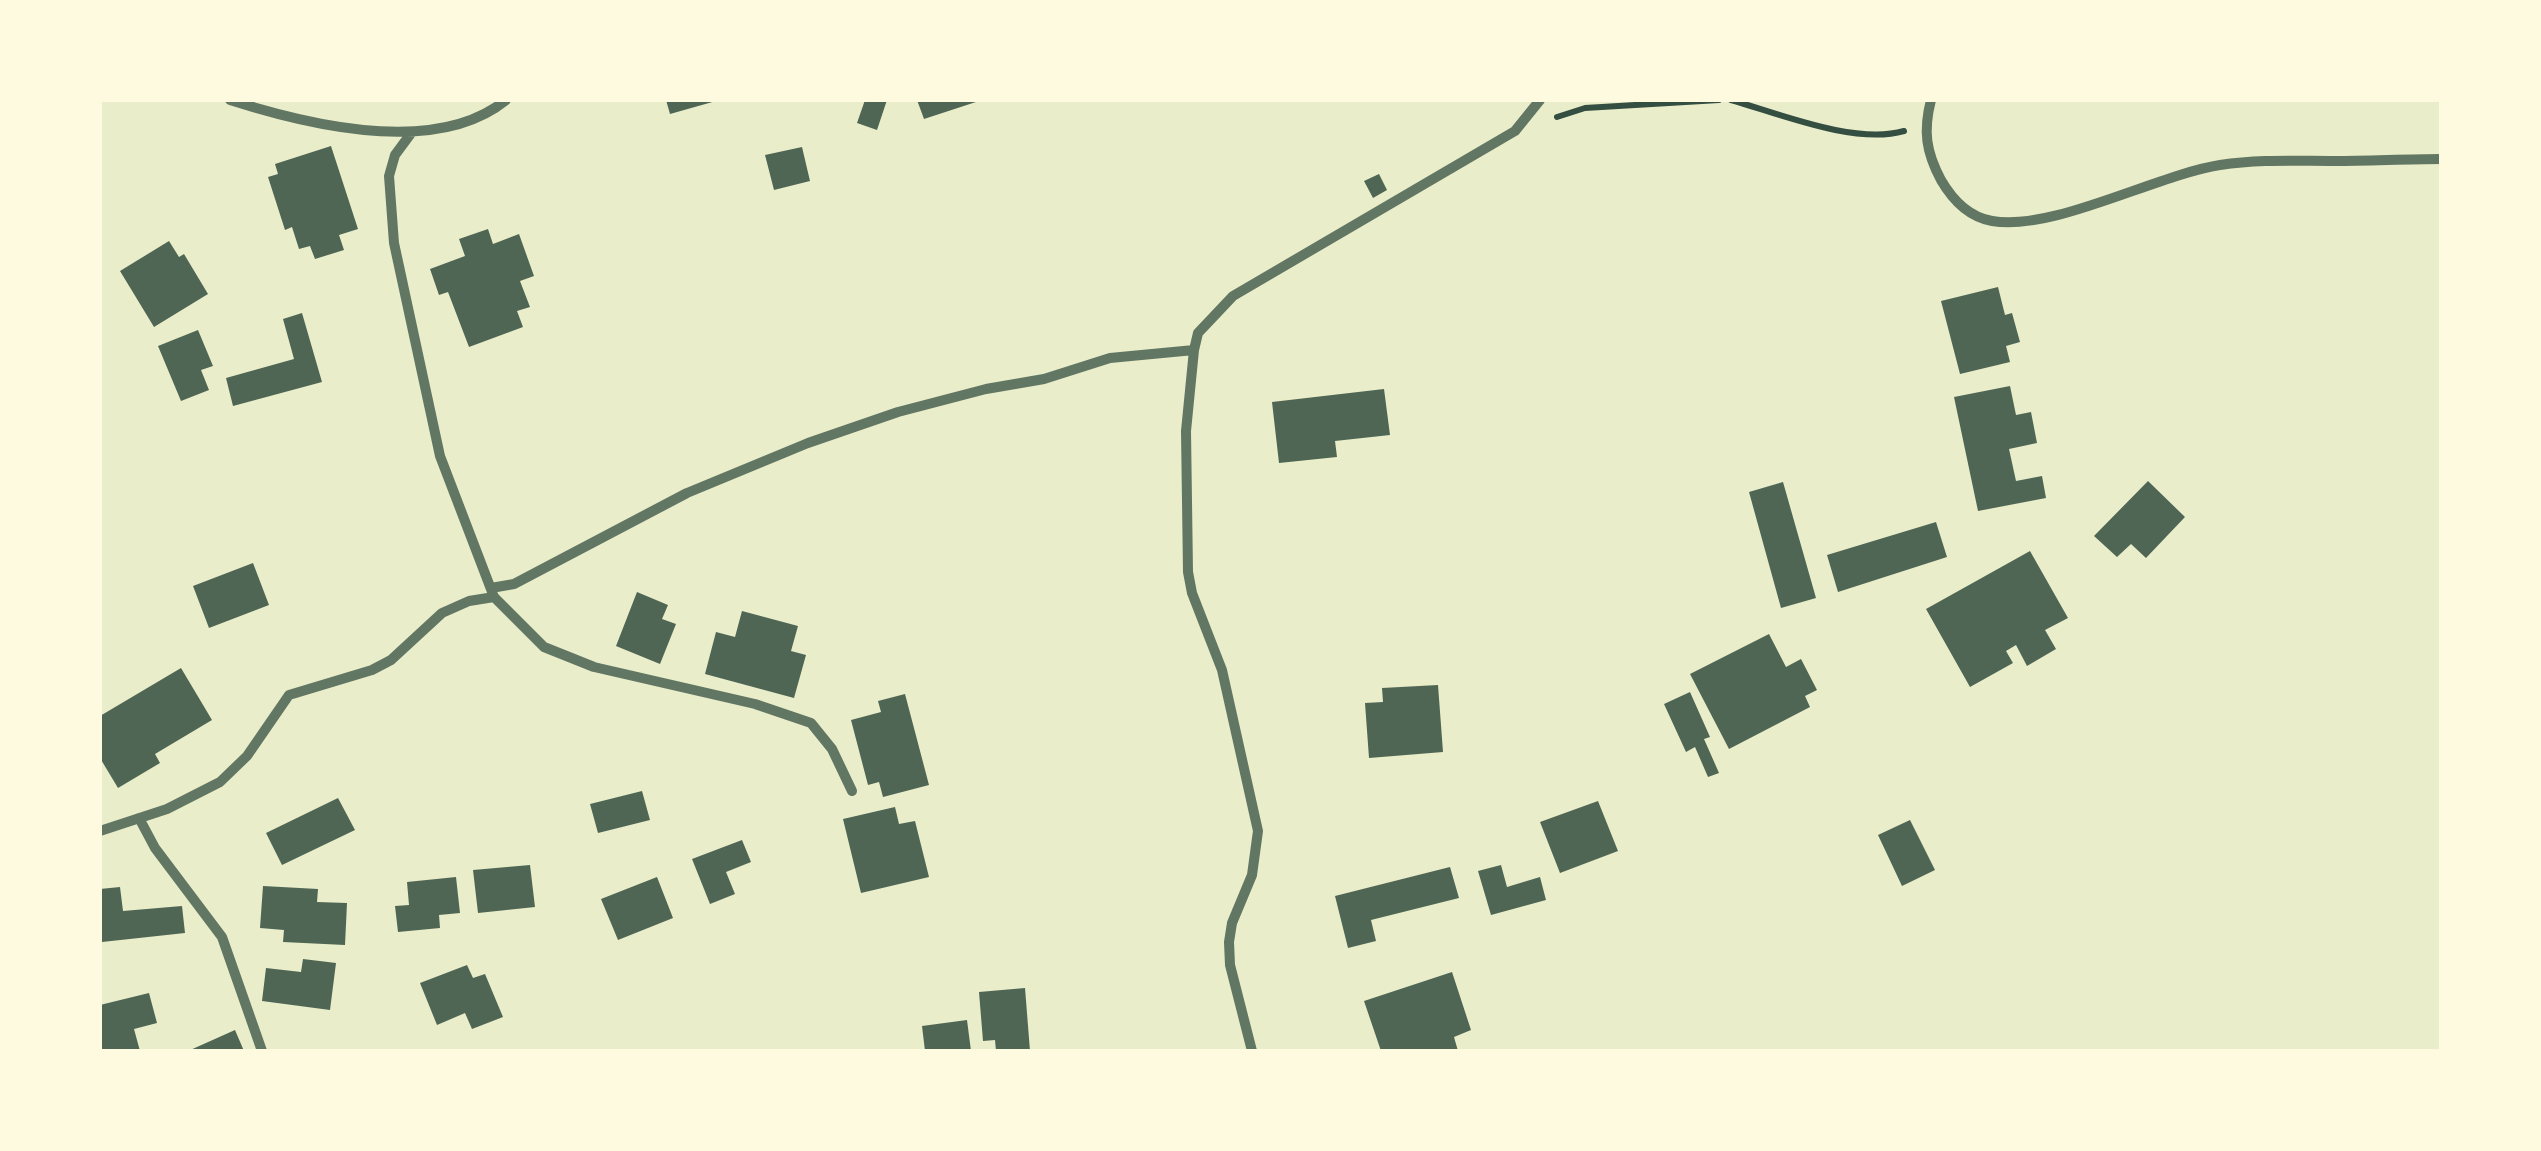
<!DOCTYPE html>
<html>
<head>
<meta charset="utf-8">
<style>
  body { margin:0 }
  #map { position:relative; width:2541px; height:1151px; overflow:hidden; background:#e9edc9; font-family:"Alegreya Sans",sans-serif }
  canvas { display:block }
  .frame { position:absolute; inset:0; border:102px solid #fefae0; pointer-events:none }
</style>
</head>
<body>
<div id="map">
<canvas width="2541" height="1151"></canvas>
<div class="frame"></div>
</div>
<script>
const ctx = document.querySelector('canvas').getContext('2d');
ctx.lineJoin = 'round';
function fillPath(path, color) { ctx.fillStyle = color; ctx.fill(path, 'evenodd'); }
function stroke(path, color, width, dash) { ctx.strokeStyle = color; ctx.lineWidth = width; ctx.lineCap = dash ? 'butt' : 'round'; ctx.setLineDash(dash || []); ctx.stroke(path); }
const building = new Path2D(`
  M666,100h50v1l-46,13z
  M865,100h22l-10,30 -20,-7z
  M917,100h62v1l-55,18z
  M331,146l27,83 -19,6 5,15 -29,9 -5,-13 -11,3 -7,-22 -7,3 -17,-53 10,-3 -3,-10z
  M802,147l8,34 -36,9 -9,-35z
  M1379,174l8,16 -14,8 -9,-17z
  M488,229l5,15 26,-10 15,42 -14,5 10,26 -13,4 6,16 -54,20 -21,-55 -9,3 -9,-26 35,-13 -6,-17z
  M169,241l10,16 5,-3 24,40 -54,33 -34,-56z
  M1998,287l7,28 7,-2 8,29 -14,4 4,16 -50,12 -19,-73z
  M302,313l20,69 -89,24 -7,-28 68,-19 -11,-40z
  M198,330l15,36 -12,4 8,20 -28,11 -23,-55z
  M2010,386l6,29 15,-3 6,31 -28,6 7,32 26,-5 4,22 -68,13 -24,-114z
  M1384,389l6,46 -55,6 2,16 -58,6 -7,-61z
  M2148,481l37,36 -39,41 -15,-14 -14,13 -23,-21z
  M1783,482l33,116 -35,10 -32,-116z
  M1936,522l11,35 -109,35 -11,-37z
  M2030,551l38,67 -23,12 11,19 -29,17 -11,-21 -10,6 7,12 -43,24 -44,-78z
  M253,563l16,42 -60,23 -16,-42z
  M637,592l31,13 -6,14 14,5 -16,40 -44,-18z
  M742,611l56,15 -7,25 15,4 -12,43 -89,-24 11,-42 19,5z
  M1769,634l17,33 15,-8 16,31 -12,6 5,11 -81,42 -39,-75z
  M181,668l31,52 -57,34 5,9 -42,25 -18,-30v-42z
  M1438,685l5,67 -74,6 -4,-55 18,-1 -1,-14z
  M1690,692l20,45 -6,2 15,34 -11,4 -13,-30 -9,5 -22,-48z
  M905,694l24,91 -46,12 -4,-15 -11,3 -17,-65 30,-8 -3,-11z
  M642,791l8,29 -52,13 -8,-29z
  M338,798l17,32 -73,35 -16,-32z
  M1598,801l20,50 -58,22 -20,-51z
  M895,807l4,17 16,-3 14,56 -68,16 -18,-74z
  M1910,820l25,50 -33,16 -24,-51z
  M742,840l9,22 -25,10 9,22 -25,10 -18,-45z
  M530,865l5,42 -57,6 -5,-43z
  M1501,865l6,22 33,-10 6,23 -55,15 -13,-44z
  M1450,867l9,31 -88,22 5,21 -28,7 -13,-52z
  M456,877l4,36 -21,2 1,13 -42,4 -3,-26 14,-1 -2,-23z
  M657,877l16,41 -55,22 -17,-41z
  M263,886l55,3 -1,13 30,1 -2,42 -62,-3 1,-12 -24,-2z
  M120,887l3,24 59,-5 3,27 -83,9 -2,-53z
  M303,959l33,4 -6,47 -68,-9 4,-33 35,4z
  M467,965l6,13 12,-4 18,43 -31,12 -7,-16 -28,12 -17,-42z
  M1452,972l19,58 -17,7 4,14h-77l-17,-50z
  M1025,988l5,63h-34l-1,-11 -12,1 -4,-49z
  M149,993l8,30 -23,6 6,22h-40v-46z
  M967,1020l4,31h-46l-3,-25z
  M235,1030l9,21h-56z`);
const path = new Path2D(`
  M1731,100c49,14 124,45 173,31
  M1557,117l28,-9 134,-8`);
const minor = new Path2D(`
  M230,100c78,25 206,57 276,0
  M1931,100c-8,31 -5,52 10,80 11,19 28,37 51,41 60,11 164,-46 228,-56 39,-6 75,-4 114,-4 36,0 71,-2 107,-2
  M412,132l-17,23 -6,21 5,67 46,213 54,141 50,50 50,20 161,37 56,19 21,26 20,42
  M491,588l23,-4 173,-91 121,-50 90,-31 88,-23 58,-10 66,-21 84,-8
  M139,818l16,30 67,89 40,114
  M100,831l67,-22 53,-27 27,-26 42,-61 83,-25 19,-10 51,-47 27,-12 25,-4
  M1252,1051l-22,-86 -1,-23 3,-19 20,-48 6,-44 -36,-161 -30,-77 -4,-21 -2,-141 8,-81 4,-17 35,-37 282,-165 25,-31`);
fillPath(building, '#4f6655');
stroke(path, '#344e41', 6);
stroke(minor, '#617663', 10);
</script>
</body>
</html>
